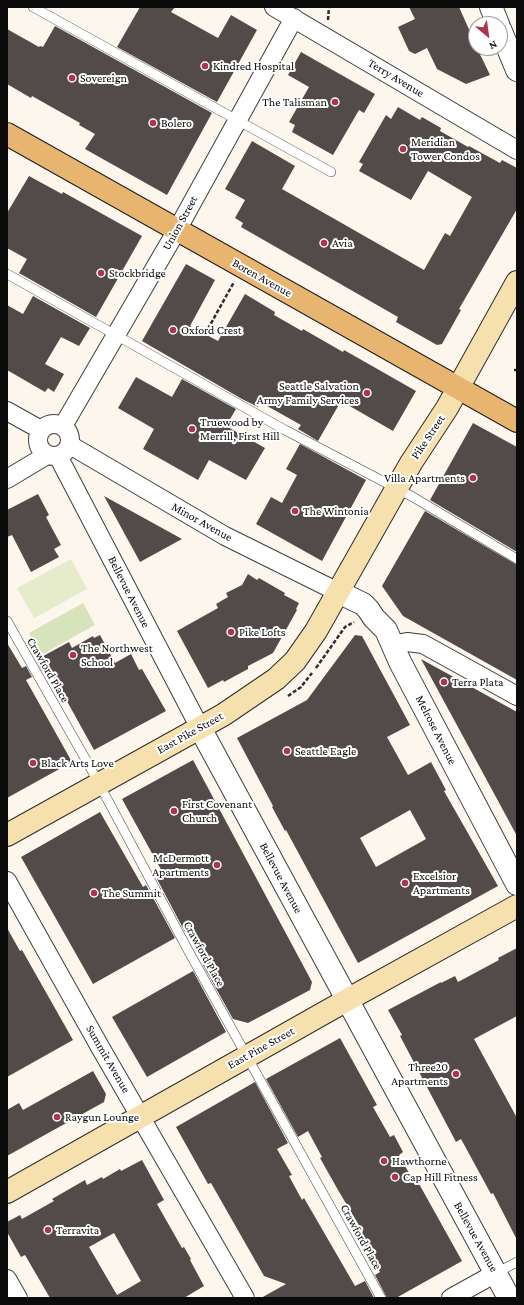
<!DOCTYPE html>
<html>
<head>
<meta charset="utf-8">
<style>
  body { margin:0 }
  #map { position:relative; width:524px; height:1305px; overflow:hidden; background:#fdf6ec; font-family:"Crimson Pro",serif }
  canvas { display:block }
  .frame { position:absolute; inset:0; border:8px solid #0b0b0b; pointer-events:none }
  .north { position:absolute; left:468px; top:16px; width:40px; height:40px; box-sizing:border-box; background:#fff; border:1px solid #9d9d9d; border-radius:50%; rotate:151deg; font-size:11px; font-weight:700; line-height:16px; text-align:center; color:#0b0b0b }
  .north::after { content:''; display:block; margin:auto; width:14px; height:18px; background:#ab3450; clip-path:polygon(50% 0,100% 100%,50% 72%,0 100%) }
</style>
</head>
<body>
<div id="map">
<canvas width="524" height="1305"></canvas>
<div class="frame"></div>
<div class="north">N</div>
</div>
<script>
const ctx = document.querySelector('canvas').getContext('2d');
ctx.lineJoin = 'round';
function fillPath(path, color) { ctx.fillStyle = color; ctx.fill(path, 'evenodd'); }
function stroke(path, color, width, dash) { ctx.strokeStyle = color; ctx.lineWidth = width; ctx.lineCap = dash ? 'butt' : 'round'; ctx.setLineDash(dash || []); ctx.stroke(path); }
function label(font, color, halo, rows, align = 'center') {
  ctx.font = font + ' "Crimson Pro",serif'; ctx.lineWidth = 4; ctx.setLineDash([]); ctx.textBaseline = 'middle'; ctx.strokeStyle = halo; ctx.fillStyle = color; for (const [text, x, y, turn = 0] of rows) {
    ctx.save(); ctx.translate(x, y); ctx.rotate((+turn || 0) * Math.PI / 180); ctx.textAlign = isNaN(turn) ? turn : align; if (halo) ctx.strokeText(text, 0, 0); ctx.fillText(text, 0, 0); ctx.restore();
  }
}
const green = new Path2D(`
  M83,603l12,22 -54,30 -12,-22z`);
const pitch = new Path2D(`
  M71,559l16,30 -53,29 -17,-30z`);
const building = new Path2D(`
  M140,7h35l-4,5 47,26 13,-23 26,15 -40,72 -100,-55z
  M409,7h50l17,38v3h1l13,27 -24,9 -29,-15 -10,-21 -12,6 -6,-3 -11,-24 17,-8z
  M55,26l157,87 -45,82 -82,-46 10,-15 -16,-9 1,-2 -48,-27 -1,2 -24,-14v-55l32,18 1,-1 3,1z
  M301,52l74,42 -11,19 -5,-3 -26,45 -41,-23 3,-7 -6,-3 20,-35 -21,-12z
  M398,107l22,13 2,-3 19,11 -1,3 28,16 1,-1 31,17 2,-3 15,8v41l-58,100 2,1 -19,34 -5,1 -41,-23 2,-5 -157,-90 2,-4 -8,-5 10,-18 -20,-11 27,-48 43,25 -13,23 142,81 21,-37 5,3 22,-39 -44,-26 -17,29 -52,-29 4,-7 -4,-2 27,-47 5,4z
  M29,176l33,18 1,-2 79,44 -46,81 -77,-44 8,-14 -20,-11v-35z
  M186,264l29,16 -25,46 28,15 27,-47 30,18 -1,3 28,16 1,-2 40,23 1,-2 72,41 -23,40 -52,-30 -23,40 -20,-12 3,-4 -41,-23 -2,5 -16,-8 -100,-58z
  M33,296l57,32 -11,18 -18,-9 -16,27 19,10 -10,18 -6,-4 -3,4 -38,-22v-65l16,9z
  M136,377l36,20 10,-18 54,30 -10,17 39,22 -19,32 -37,-20 -11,20 -55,-31 11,-20 -36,-21z
  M473,423l44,24v105l-87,-52z
  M300,444l66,36 -44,81 -66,-37 15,-27 11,6 15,-28 -11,-6z
  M38,494l11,21 -3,2 15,28 -7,4 5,8 -28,15 -19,-37 -5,2v-27z
  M104,496l78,43 -42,23z
  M425,511l92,54v115l-114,-64 -21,-30z
  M248,574l9,6 2,-2 26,15 -1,2 15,8 -3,6 1,1 -24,43 -25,13v3l-24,13 -1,-2 -15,8 -31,-57 41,-23 -2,-4 12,-7 -2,-4 16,-8z
  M100,635l15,28 16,-9 8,16 3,-1 24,42 -72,39 -46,-83 -6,4 -6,-11 33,-18 3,6 21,-12 1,2z
  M355,635l7,1 48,89 -23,12 21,38 23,-13 15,28 -2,1 54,95 -140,77 -72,-133 -1,1 -13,-24 1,-1 -36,-68 70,-38zM410,810l16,29 -50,28 -16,-29z
  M7,643l15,25 4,-2 6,11 -6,3 46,82 -65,36z
  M421,659l96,53v124l-33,-61z
  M193,760l119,222 -2,8 -62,33 -15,-4 -30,-54 6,-3 -18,-33 -6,3 -28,-53 7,-4 -42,-76z
  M100,812l43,75 3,-2 29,53 -82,46 -72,-127z
  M7,928l13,23 2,-1 51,90 -66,37z
  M517,948v68l-43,23 43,79v122l-24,-47 -2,1 -30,-55 -5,3 -56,-106 2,-1 -14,-25 53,-28v1l14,-7 3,6 41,-22 -1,-2z
  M193,971l33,61 -79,45 -35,-60z
  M340,1038l37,67 -4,2 17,30 4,-2 9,17 -4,3 16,29 3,-2 44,79 -66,37h-9l-12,-23 5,-3 -21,-37 4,-3 -25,-42 -18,-32 2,-1 -14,-26 -10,6 -32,-58z
  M93,1071l13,23 -2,8 -97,54v-46l12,-7 4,7z
  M255,1082l33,61 -11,6 15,26 -3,1 13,24 2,-2 51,88 10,-5 9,17h-113l25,-14 -22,-8 -53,-93 -3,1 -32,-57z
  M142,1160l22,40 -7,4 25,44 2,-1 7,12 -1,1 14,26 -20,12h-134l-25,-43 -4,2 -14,-25v-10l13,-7 2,4 32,-18 -2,-2 33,-19 2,5 15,-8 1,2 17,-10 1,2zM114,1233l27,48 -24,14 -28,-48z`);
const path = new Path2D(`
  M328,20l1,-13
  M205,334l29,-52
  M514,370h3
  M316,668l29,-41 9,-5
  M288,696l13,-9 11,-14`);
const service = new Path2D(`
  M33,7l298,165
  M7,274l278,156 128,67 104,62
  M7,621l83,146 99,185 192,346
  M496,1273l21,-11`);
const minor = new Path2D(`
  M274,7l243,143
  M7,411l34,19
  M38 440a16 16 0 1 1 32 0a16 16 0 1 1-32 0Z
  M63,426l114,-196 117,-212
  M70,445l155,91 113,56
  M58,456l142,272
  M7,479l40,-24
  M392,645l15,-3 16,2 94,52
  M7,881l93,166 145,251
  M7,1279l11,19
  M451,1298l45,-25`);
const tertiary = new Path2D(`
  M491,7l7,17
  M500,29l17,41
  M338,592l25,12 5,5 6,9 12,12 14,32 117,222
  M200,728l309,570`);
const secondary = new Path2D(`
  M7,835l216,-120 53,-36 19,-18 21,-30 95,-168 36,-55 70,-126
  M7,1192l340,-192 170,-94`);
const primary = new Path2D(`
  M7,134l510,287`);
const markers = [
  [205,66,4,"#ab3450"],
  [72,78,4,"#ab3450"],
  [335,102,4,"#ab3450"],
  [153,123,4,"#ab3450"],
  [403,149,4,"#ab3450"],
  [324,243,4,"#ab3450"],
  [101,273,4,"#ab3450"],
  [173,330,4,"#ab3450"],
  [367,393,4,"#ab3450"],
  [192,429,4,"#ab3450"],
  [473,478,4,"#ab3450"],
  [295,511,4,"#ab3450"],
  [231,632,4,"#ab3450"],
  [73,655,4,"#ab3450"],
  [444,682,4,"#ab3450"],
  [287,751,4,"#ab3450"],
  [33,763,4,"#ab3450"],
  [174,811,4,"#ab3450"],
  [217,865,4,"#ab3450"],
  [405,883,4,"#ab3450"],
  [94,893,4,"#ab3450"],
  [456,1074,4,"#ab3450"],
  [57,1117,4,"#ab3450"],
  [384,1161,4,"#ab3450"],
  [395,1177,4,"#ab3450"],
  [48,1230,4,"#ab3450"]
];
const poiNames = [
  ["Kindred Hospital",213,66],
  ["Sovereign",80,78],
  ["The Talisman",327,102,"right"],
  ["Bolero",161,123],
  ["Meridian",411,142],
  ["Tower Condos",411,156],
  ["Avia",332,243],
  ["Stockbridge",109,273],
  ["Oxford Crest",181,330],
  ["Seattle Salvation",359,386,"right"],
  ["Army Family Services",359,400,"right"],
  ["Truewood by",200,422],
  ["Merrill, First Hill",200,436],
  ["Villa Apartments",465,478,"right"],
  ["The Wintonia",303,511],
  ["Pike Lofts",239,632],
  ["The Northwest",81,648],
  ["School",81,662],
  ["Terra Plata",452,682],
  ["Seattle Eagle",295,751],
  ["Black Arts Love",41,763],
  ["First Covenant",182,804],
  ["Church",182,818],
  ["McDermott",209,858,"right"],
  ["Apartments",209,872,"right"],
  ["Excelsior",413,876],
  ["Apartments",413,890],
  ["The Summit",102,893],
  ["Three20",448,1067,"right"],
  ["Apartments",448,1081,"right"],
  ["Raygun Lounge",65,1117],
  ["Hawthorne",392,1161],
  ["Cap Hill Fitness",403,1177],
  ["Terravita",56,1230]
];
const streetNames = [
  ["Terry Avenue",396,78,31],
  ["Union Street",180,223,-61],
  ["Boren Avenue",262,278,29],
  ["Pike Street",428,437,-56],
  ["Minor Avenue",202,522,29],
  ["Bellevue Avenue",129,592,63],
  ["Crawford Place",48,670,60],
  ["Melrose Avenue",436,730,63],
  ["East Pike Street",190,733,-29],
  ["Bellevue Avenue",281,878,62],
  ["Crawford Place",204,954,61],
  ["East Pine Street",261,1048,-29],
  ["Summit Avenue",108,1059,60],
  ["Crawford Place",361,1237,61],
  ["Bellevue Avenue",476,1237,61]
];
fillPath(green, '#d7e3ba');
fillPath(pitch, '#e6ebcb');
fillPath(building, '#534b49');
stroke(service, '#3e3e3e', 10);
stroke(minor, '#3e3e3e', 20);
stroke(tertiary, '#3e3e3e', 24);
stroke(secondary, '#2d2d2d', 24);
stroke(primary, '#1c1c1c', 24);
stroke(path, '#2d2d2d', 2.5, [4, 2]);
stroke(service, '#fff', 9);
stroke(minor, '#fff', 18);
stroke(tertiary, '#fff', 22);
stroke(secondary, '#f5e0ae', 22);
stroke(primary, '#e8b571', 22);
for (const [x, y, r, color] of markers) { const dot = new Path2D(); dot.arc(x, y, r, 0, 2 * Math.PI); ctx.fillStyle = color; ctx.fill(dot); stroke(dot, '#fff', 1.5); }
label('12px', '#0b0b0b', '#fff', poiNames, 'left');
label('12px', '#0b0b0b', '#fff', streetNames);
</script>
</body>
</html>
